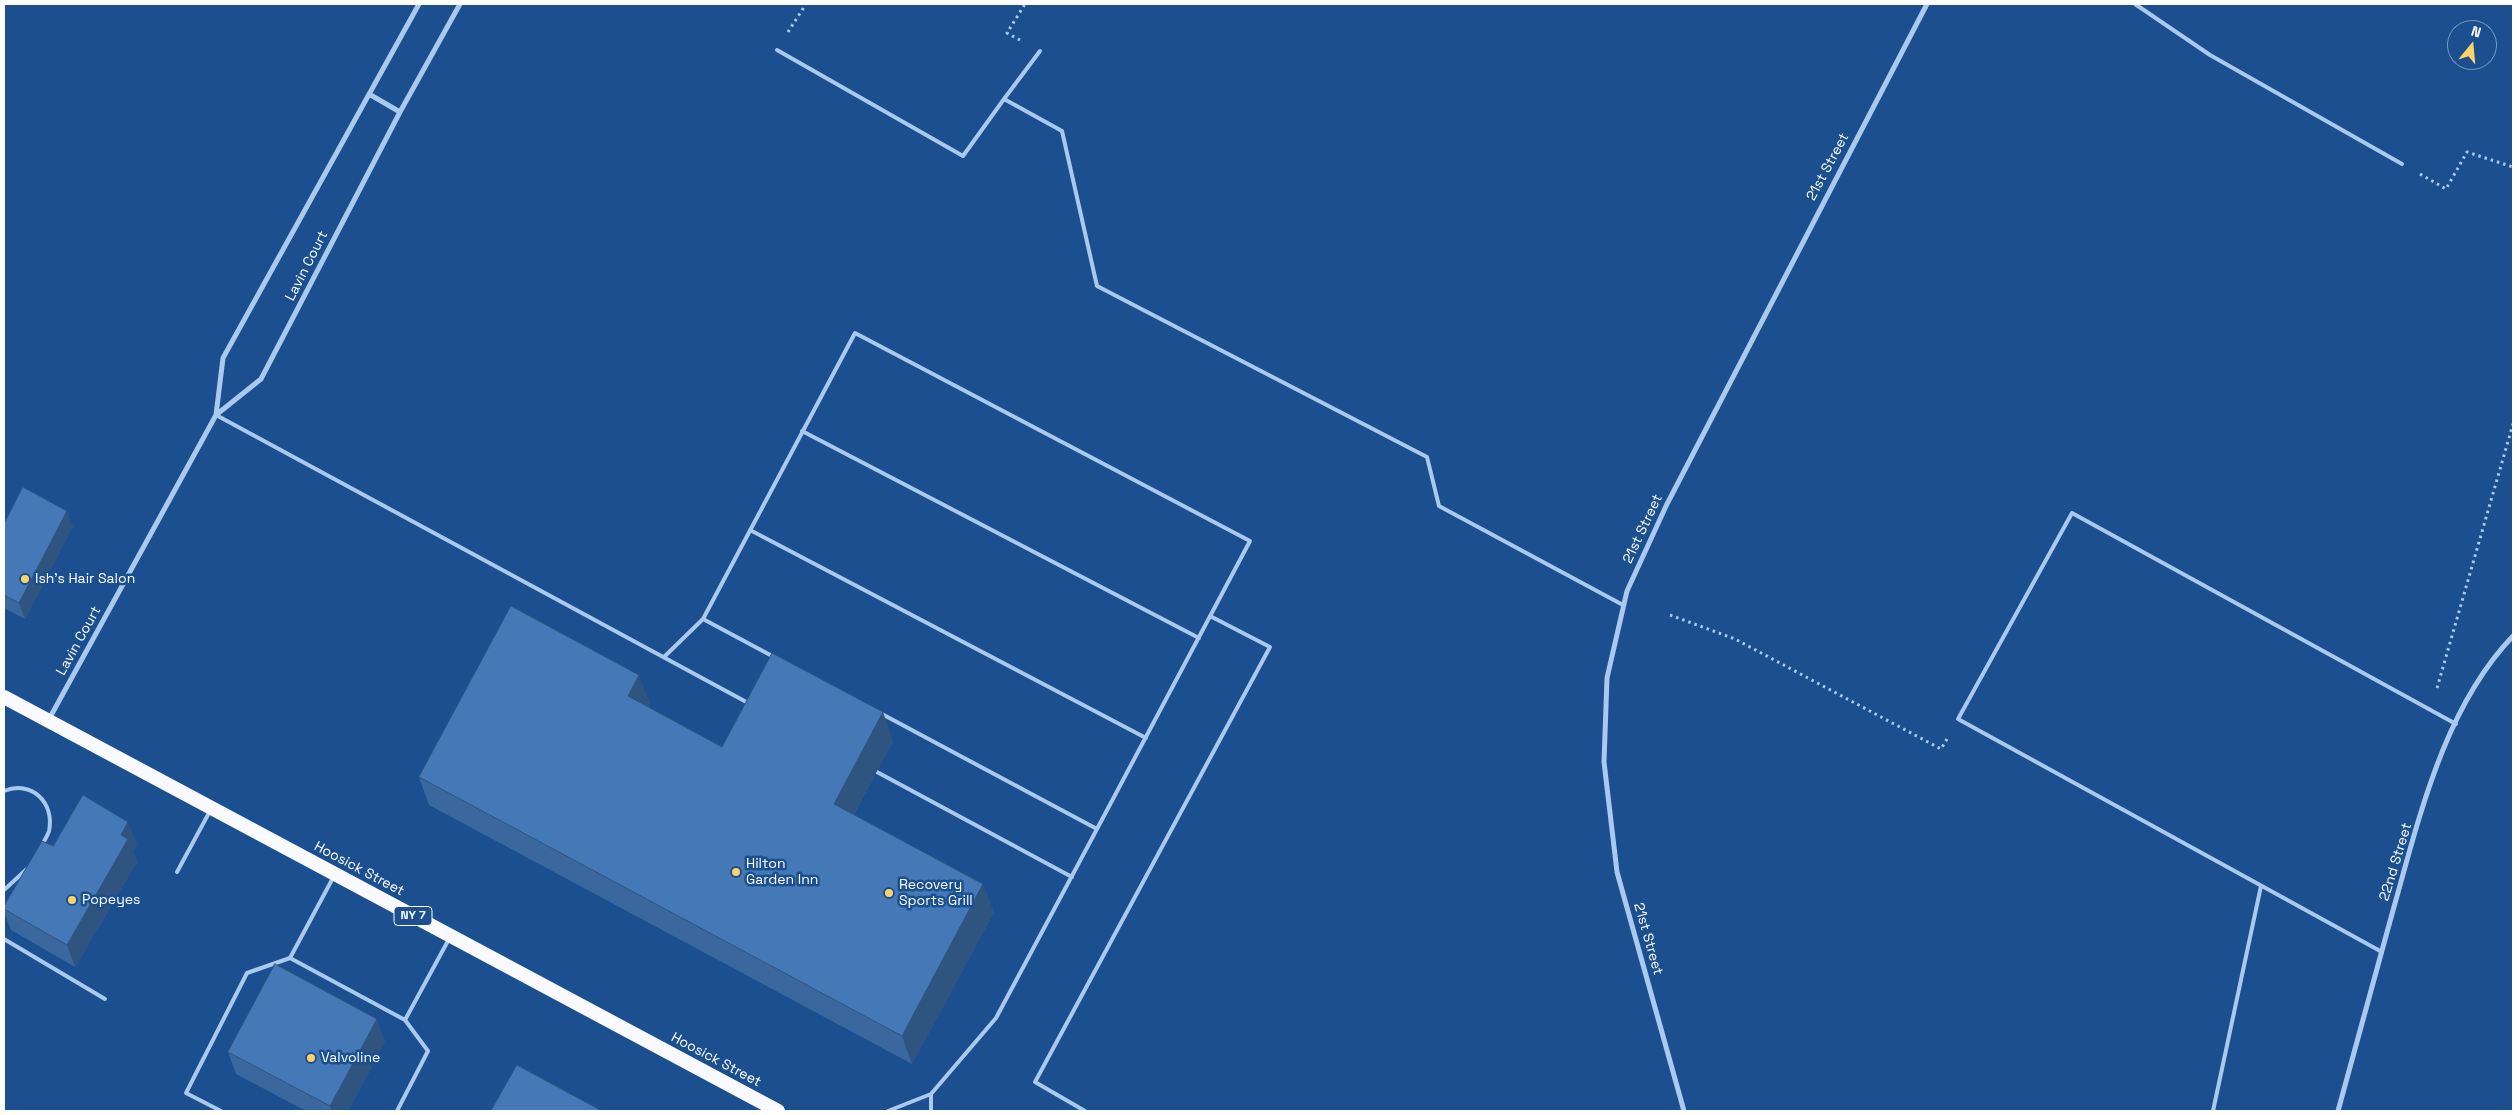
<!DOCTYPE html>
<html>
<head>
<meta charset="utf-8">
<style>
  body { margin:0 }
  #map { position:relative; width:2517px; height:1115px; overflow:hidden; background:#1b4f8f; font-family:"Space Grotesk",sans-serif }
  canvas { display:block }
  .frame { position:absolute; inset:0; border:5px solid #fff; pointer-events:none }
  .north { position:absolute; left:2447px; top:20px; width:50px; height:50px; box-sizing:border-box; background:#1b4f8f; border:1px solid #7695bc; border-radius:50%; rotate:17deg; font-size:14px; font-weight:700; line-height:20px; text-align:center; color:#fff }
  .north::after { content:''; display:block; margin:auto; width:18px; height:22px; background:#ffd166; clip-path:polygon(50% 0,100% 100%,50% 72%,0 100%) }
</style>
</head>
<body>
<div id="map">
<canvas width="2517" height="1115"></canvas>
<div class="frame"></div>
<div class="north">N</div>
</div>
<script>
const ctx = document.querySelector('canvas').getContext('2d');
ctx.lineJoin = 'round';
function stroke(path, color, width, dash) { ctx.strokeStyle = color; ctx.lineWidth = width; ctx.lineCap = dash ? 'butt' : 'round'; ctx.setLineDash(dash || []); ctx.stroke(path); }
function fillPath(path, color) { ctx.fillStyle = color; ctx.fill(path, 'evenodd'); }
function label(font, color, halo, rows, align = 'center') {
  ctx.font = font + ' "Space Grotesk",sans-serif'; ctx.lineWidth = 5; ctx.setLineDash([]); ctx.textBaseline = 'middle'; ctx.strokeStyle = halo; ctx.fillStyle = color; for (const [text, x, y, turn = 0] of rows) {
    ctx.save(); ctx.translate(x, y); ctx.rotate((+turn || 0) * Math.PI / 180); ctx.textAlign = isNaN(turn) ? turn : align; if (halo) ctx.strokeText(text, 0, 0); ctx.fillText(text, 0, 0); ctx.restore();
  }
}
const path = new Path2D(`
  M788,32l18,-28
  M1020,40l-13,-7 18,-29
  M2420,174l26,15 21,-37 46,15
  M1670,615l65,24 206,110 6,-10
  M2437,688l76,-264`);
const service = new Path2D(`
  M2135,4l75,51 192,109
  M777,50l186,106 41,-57 58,32 35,155 330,171 12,49 184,99
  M1004,99l36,-48
  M216,415l534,289
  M802,431l397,207
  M750,530l396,208
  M703,619l152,-286 395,208 -153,288
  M664,657l39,-38 71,38
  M880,713l217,116 -101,189 -65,76 -43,17
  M877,772l195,105
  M4,791c27,-11 51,11 45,40 -1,4 -5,10 -7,14
  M177,872l33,-61
  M4,890l24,-22
  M4,939l101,60
  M2382,952l-424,-233 114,-206 384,211
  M290,958l115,62
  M221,1111l-35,-18 61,-120 43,-15 44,-82
  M397,1111l31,-60 -23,-31 44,-81
  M931,1111v-17
  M1085,1111l-50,-29 235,-435 -60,-31
  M2213,1111l48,-225`);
const minor = new Path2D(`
  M369,94l31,18
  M216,415l45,-36 139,-267 60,-108
  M48,721l168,-306 7,-57 196,-354
  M1684,1111l-67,-239 -13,-110 3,-84 20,-87 40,-87 260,-500
  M2338,1111c18,-65 36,-131 54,-197 27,-95 51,-205 121,-278`);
const trunk = new Path2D(`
  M4,697l774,414`);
const wall = new Path2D(`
  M4,524l69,2 -48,93 -21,-11z
  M650,703l-2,4 74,40 171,-6 -39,73 140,98 -82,152 -483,-259 -10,-28z
  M137,844l-4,7 4,11 -62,105 -64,-37 -7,-18v-6l49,-60z
  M385,1042l-37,69h-42l-70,-37 -8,-22z`);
const shadedWall = new Path2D(`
  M67,511l6,15 -48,93 -6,-16z
  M639,675l11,28 -12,22 -10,-29z
  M883,712l10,29 -49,91 -10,-28z
  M128,822l9,22 -4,7 4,11 -62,105 -8,-22 54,-110z
  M983,884l11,28 -82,152 -10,-28z
  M377,1019l8,23 -37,69h-16l-2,-5z`);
const building = new Path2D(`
  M23,487l44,24 -48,92 -15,-8v-71z
  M511,606l128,69 -11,21 94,51 50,-94 111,59 -49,92 149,80 -81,152 -483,-259z
  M83,795l45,27 -7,13 7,4 -61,106 -63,-36v-3l38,-65 11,5z
  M275,964l102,55 -47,87 -102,-54z
  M517,1065l85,46h-111z`);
const markers = [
  [25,579,5,"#ffd166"],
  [736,872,5,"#ffd166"],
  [889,893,5,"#ffd166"],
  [72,900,5,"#ffd166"],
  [311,1058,5,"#ffd166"]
];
const shields = [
  [413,916,38]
];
const shieldNames = [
  ["NY 7",413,916]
];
const streetNames = [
  ["21st Street",1828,167,-62],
  ["Lavin Court",307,266,-63],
  ["21st Street",1643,529,-65],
  ["Lavin Court",79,641,-61],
  ["22nd Street",2396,862,-73],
  ["Hoosick Street",359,869,28],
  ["21st Street",1648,939,74],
  ["Hoosick Street",716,1060,28]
];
const poiNames = [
  ["Ish's Hair Salon",35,579],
  ["Hilton",746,864],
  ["Garden Inn",746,880],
  ["Recovery",899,885],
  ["Sports Grill",899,901],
  ["Popeyes",82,900],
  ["Valvoline",321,1058]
];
stroke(path, '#a9c9ee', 3, [2.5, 4]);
stroke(service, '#a9c9ee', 4);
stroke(minor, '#a9c9ee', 5);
stroke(trunk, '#f8faff', 14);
fillPath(wall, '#3a679d');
fillPath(shadedWall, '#305480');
fillPath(building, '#4478b7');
stroke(building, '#305480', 1);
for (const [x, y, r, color] of markers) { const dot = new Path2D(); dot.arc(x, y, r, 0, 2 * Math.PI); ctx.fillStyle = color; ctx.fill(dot); stroke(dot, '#1b4f8f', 2); }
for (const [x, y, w] of shields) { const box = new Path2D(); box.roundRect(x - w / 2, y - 9.5, w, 19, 4); ctx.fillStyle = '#1b4f8f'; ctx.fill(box); stroke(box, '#fff', 1); }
label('bold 12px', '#fff', null, shieldNames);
label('14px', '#fff', '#1b4f8f', streetNames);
label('14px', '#fff', '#1b4f8f', poiNames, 'left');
</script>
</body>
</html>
